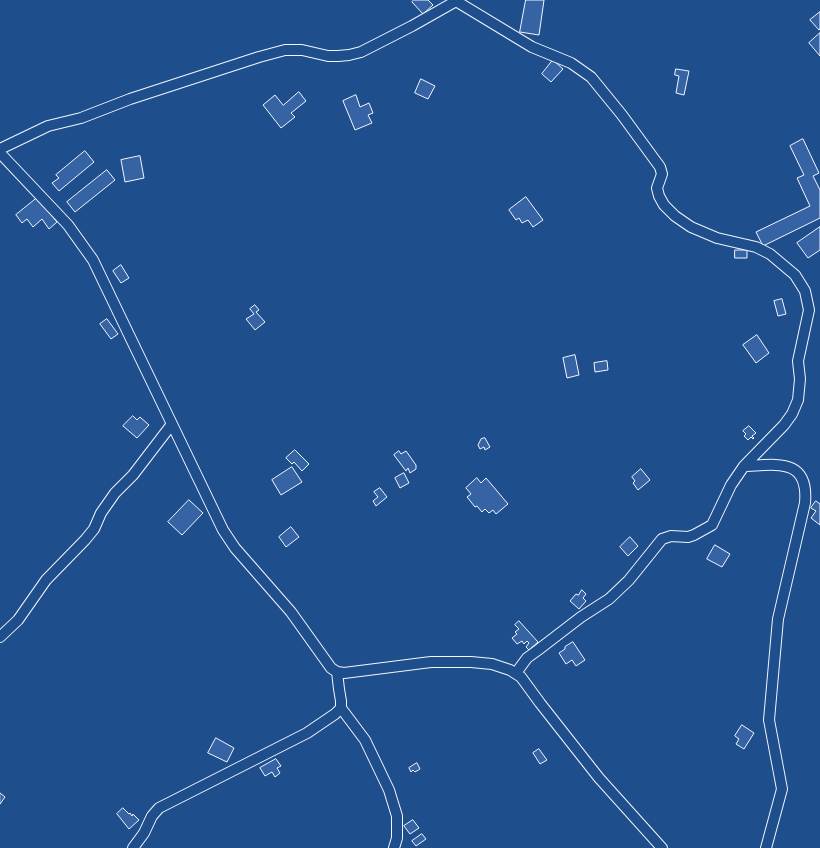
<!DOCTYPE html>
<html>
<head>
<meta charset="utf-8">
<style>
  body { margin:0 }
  canvas { display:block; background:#1f4e8c }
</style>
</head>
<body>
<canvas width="820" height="848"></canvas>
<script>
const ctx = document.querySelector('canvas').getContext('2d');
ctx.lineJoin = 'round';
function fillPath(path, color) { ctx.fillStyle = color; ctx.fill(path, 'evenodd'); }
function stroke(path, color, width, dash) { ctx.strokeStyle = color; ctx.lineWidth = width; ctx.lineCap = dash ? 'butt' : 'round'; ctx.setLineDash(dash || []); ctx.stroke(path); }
const building = new Path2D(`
  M414,0h14l5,5 -10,9 -11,-12z
  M526,0h18l-5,35 -19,-3z
  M820,12v17l-1,1 -9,-10z
  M820,33v23l-11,-13z
  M553,60l10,9 -12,13 -9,-8z
  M676,69l13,2 -5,24 -8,-2 3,-17 -4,-1z
  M421,79l14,7 -7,13 -13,-6z
  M299,92l7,9 -15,12 4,4 -14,11 -18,-23 12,-10 8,10z
  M356,95l4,12 9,-4 4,10 -5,2 4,8 -17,7 -12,-29z
  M803,139l16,34 -6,3 7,14v28l-57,28 -7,-14 54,-26 -13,-28 7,-3 -14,-29z
  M85,151l9,11 -35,29 -7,-8 7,-5 -3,-3z
  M140,156l4,22 -19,4 -4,-22z
  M107,170l8,10 -40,32 -8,-10z
  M526,197l17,23 -10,7 -5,-7 -6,3 -3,-5 -3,2 -7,-10z
  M37,198l20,24 -8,7 -7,-10 -9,8 -6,-8 -5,4 -6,-8z
  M820,227v23l-12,8 -11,-15z
  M735,250h12v8h-12z
  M121,265l8,13 -8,5 -8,-12z
  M782,299l4,15 -8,2 -4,-15z
  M255,305l4,5 -3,2 9,10 -10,8 -9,-11 8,-5 -4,-5z
  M107,319l11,15 -7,5 -11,-15z
  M757,335l12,18 -13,10 -13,-18z
  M575,355l4,20 -12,3 -4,-20z
  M607,361l1,9 -13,2 -1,-9z
  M133,416l4,4 3,-3 9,8 -12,13 -14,-12z
  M749,426l7,7 -4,3 2,2 -1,1 -2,-2 -3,3 -4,-4 2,-2 -3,-3z
  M485,438l5,9 -5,3 -1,-3 -4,2 -2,-4 3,-6z
  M295,450l14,14 -7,7 -8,-9 -2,2 -6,-6z
  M399,451l2,3 5,-3 10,14v4l-6,4 -2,-5 -2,3 -12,-16z
  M292,467l10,15 -21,13 -9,-15z
  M641,469l9,11 -12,10 -5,-7 2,-2 -3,-4z
  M404,473l5,10 -9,5 -5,-10z
  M477,478l4,5 5,-5 22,26 -12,10 -3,-4 -4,3 -4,-4 -3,3 -5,-6 -2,1 -8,-10 4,-3 -5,-6z
  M380,488l7,9 -11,9 -3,-5 5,-4 -4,-5z
  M189,500l14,13 -21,22 -14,-13z
  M816,501l4,3v21l-9,-7 5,-7 -5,-3z
  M291,527l8,10 -13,10 -7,-10z
  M630,537l8,9 -10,10 -8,-9z
  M715,545l15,9 -8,13 -15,-8z
  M582,590l4,4 -3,4 3,3 -7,8 -9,-8 6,-7 2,1z
  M519,621l19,21 -9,8 -3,-3 3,-4 -2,-2 -3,3 -2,-3 -5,3 -5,-6 5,-4 -2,-2 4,-3 -4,-4z
  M573,642l12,18 -9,6 -4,-6 -6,4 -7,-11 6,-4v-2z
  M742,725l12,8 -10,16 -8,-5 3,-5 -4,-3z
  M216,738l18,10 -7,14 -19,-9z
  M539,749l8,11 -7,4 -7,-11z
  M276,759l5,7 -4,2 3,5 -5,4 -3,-5 -7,4 -5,-8z
  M417,763l3,6 -5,3 -2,-2 -2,2 -2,-4z
  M0,793l5,4 -5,7z
  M123,808l6,6 1,-1 2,3 1,-2 6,6 -10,9 -12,-15z
  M413,820l6,8 -9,6 -6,-8z
  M422,834l4,5 -10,7 -4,-5z`);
const minor = new Path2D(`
  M456,1l76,46 39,16 20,14 31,38 38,52 2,7 -5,14 2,8 5,9 11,11 16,11 26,11 39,9 14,7 25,21 10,16 4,19 -11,51 2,18 -2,21 -6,14 -8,11 -40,41 -13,19 -19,40 -18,10 -6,2 -17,-1 -9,3 -33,41 -20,19 -28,18 -43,33 -11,8 -11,15
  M0,149l48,-23 33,-8 49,-19 129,-42 26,-7h17l26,6h10l11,-1 12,-3 51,-26 46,-26
  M0,153l68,72 25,35 130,270 12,18 56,64 40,56 6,4 7,1 87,-11h40l21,2 18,6 11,7 19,26 59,75 63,70
  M744,466c32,-1 65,-9 61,37l-27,116 -9,101 13,69 -16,59
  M0,637l18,-17 28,-40 39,-40 9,-11 7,-16 14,-20 18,-18 39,-51
  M341,708l24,32 24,50 8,26v22l-3,10
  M133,848l11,-15 8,-17 7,-8 148,-75 28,-19 6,-6v-7l-2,-12 -2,-17`);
fillPath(building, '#3563a3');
stroke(building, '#f2f6ff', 1);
stroke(minor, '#f2f6ff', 12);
stroke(minor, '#1f4e8c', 10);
</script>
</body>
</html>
